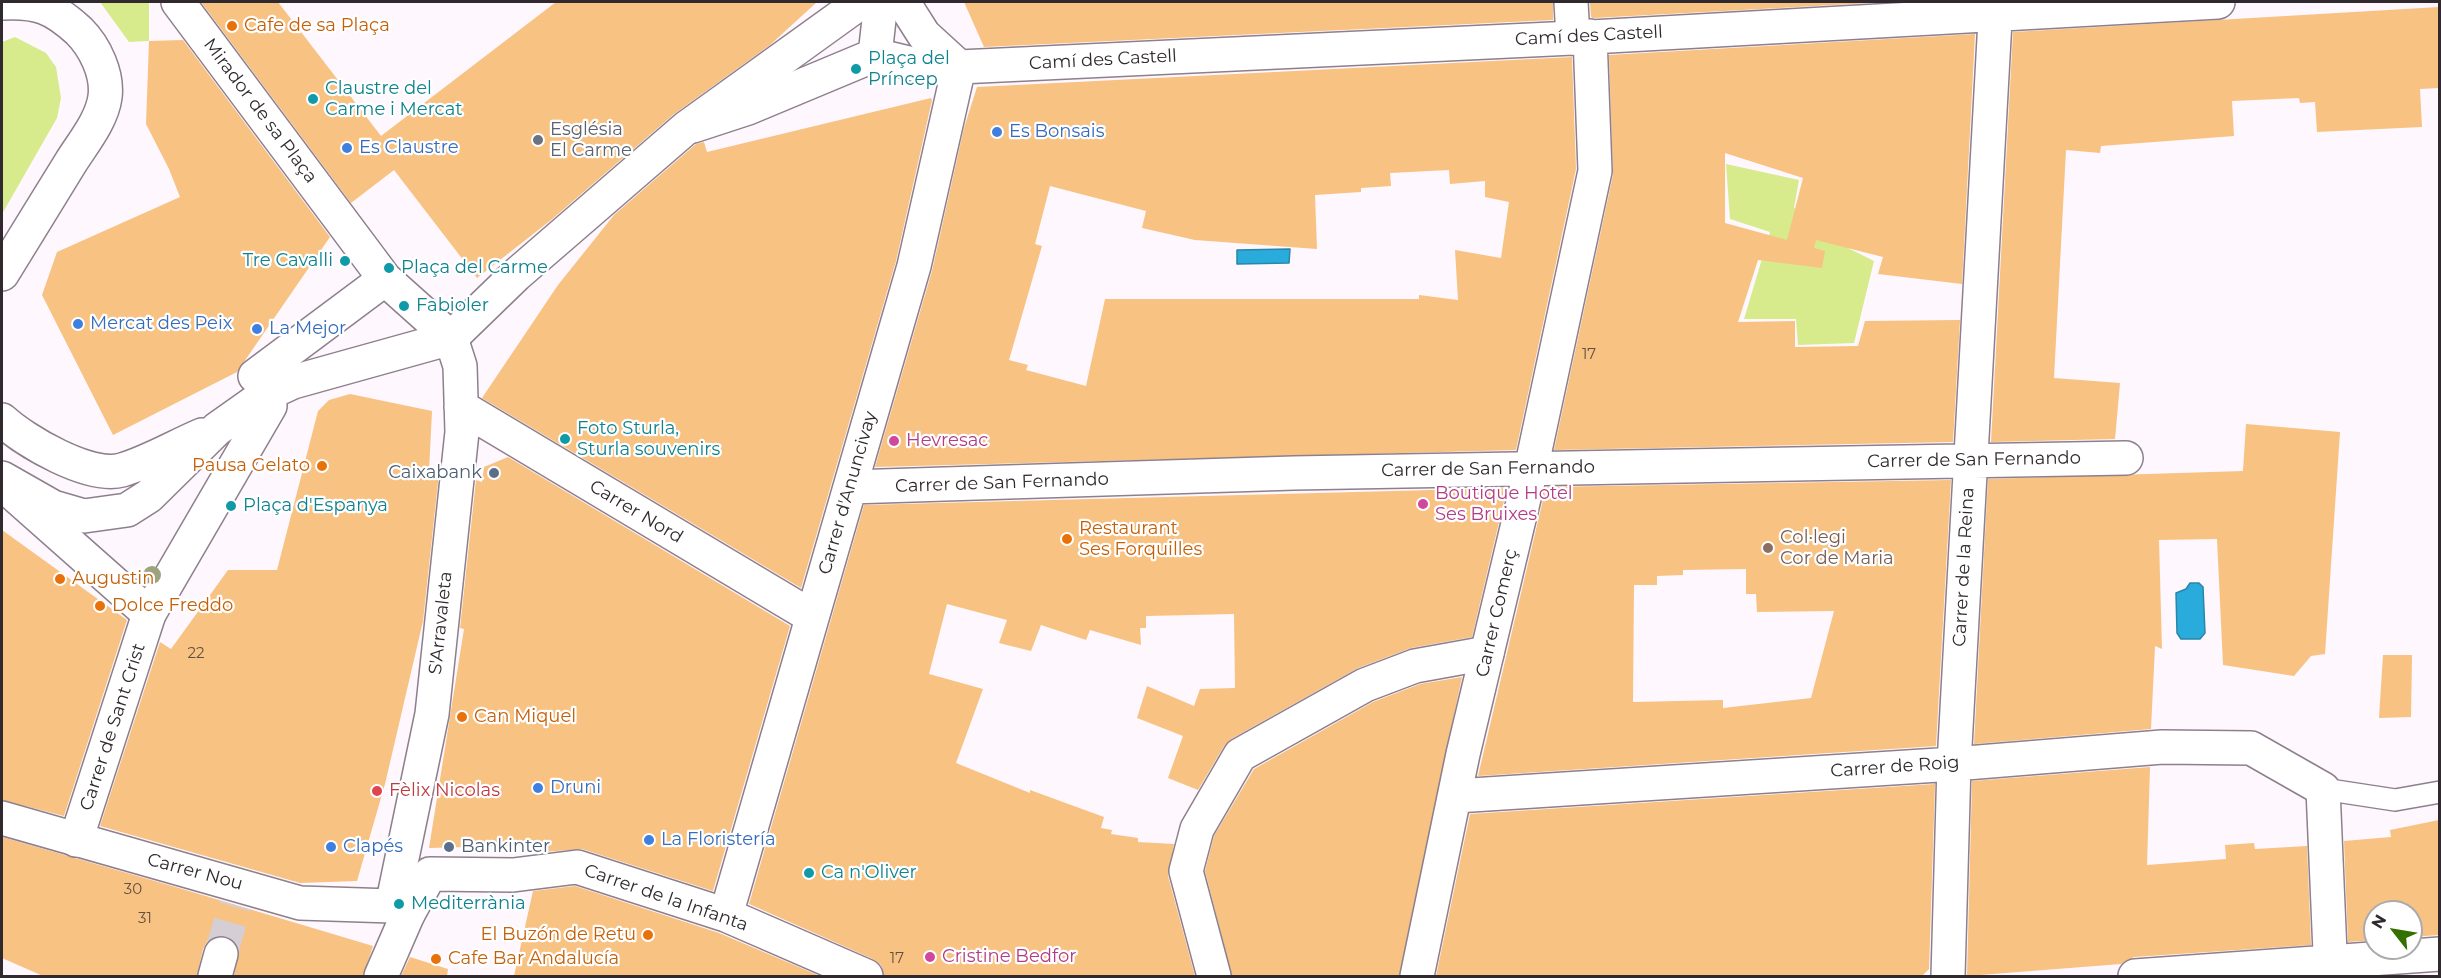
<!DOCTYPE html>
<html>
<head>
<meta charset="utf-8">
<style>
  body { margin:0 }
  #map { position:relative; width:2441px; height:978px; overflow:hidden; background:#fef7fd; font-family:Montserrat,sans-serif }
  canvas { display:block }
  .frame { position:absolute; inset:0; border:3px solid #302a2f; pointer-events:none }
  .north { position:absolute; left:2363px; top:900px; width:60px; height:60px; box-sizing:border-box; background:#fff; border:2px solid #acaaac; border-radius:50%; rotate:301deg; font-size:16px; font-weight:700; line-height:24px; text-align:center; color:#302a2f }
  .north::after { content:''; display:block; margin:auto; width:21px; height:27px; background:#347000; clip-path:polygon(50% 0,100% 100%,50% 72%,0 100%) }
</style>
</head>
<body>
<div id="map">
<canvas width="2441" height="978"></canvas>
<div class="frame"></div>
<div class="north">N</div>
</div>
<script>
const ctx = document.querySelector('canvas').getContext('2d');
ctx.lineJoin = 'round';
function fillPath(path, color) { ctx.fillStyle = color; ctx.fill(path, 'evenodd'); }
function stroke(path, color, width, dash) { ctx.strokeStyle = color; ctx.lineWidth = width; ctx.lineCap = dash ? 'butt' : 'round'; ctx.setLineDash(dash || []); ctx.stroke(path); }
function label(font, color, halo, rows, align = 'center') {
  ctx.font = font + ' Montserrat,sans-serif'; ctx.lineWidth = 4.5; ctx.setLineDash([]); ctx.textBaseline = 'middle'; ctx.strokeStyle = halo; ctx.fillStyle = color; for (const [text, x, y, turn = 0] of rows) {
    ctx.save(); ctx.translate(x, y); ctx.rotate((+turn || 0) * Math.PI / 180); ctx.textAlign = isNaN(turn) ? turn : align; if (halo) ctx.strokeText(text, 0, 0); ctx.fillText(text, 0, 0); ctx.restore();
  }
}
const green = new Path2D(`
  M100,2h49v39l-20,1z
  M15,37l31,16 10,14 5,31 -4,20 -55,96v-172z
  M1726,164l73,16 -5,28 26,12 14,21 40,20 -20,82 -56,2 -2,-26h-52l26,-87 -40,-13z`);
const water = new Path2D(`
  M1290,249l-1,14 -52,1v-14z
  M2190,583h9l4,4 2,46 -5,6h-19l-4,-6 -1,-40 10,-4z`);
const building = new Path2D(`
  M201,2h77l103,134 175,-134h261l-47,43 -96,69 -123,106 -74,58 -83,-108 -43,33z
  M964,2h589v18l-569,27z
  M1590,2h300l-297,16 -2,-1z
  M2439,7v81l-19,1 2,38 -105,5 -2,-30 -15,1 -1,-5 -67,3 2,35 -133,10 -1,7 -34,-3 -12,228 66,5 -5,56 -124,3 22,-410z
  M1975,34l-13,250 -84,-10 5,-17 -67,-17 -2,8 11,3 -3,17 -64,-8 -20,62 57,-1v26l63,-1 7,-25 95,-1 -7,122 -399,8 59,-275 -4,-120zM1725,153l78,25 -16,62 -62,-17z
  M183,40l147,197 -93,135 -124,63 -71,-140 15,-43 123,-55 -11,-28 -23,-45 3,-83z
  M1572,57l4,112 -60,281 -641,17 57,-196 32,-143 13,-41zM1449,170l1,14 35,-3v16l24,5 -8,56 -46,-8 3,50 -39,-5v4h-314l-19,87 -60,-16 2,-5 -19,-5 33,-114 -7,-2 15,-58 96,25 -4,17 53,12 122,9 -2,-54 46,-3v-4l30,-2 -1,-13z
  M931,98l1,2 -36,161 -95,327 -319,-190 76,-113 56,-70 82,-71 8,-2 3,10z
  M350,394l82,17 -3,60 10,2 -16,148 -38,163 -28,97 -57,2 -200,-57 60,-184 11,7 57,-79h49l41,-159 11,-11z
  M2246,424l94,8 -15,222 -14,2 -17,20 -71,-11 -6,-126 -58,1 3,109 -7,-3 -4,83 -177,15 14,-265 255,-8z
  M508,457l282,169 -77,265 -131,-42 -39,3 1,-7 -115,3 35,-219 -4,-1 16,-148 6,2 2,-15z
  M1951,480l-15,266 -458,30 68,-289zM1746,569v25h10l1,18 77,-1 -23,87 -88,10v-8l-90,2 1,-117h23v-9l26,-1v-5z
  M1507,488l-35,149 -61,11 -53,20 -127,71 -7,7 -26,44 -30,-12 15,-42 -46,-18 10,-32 47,20 6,-17 35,-1 -1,-74 -88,2v12h-6l1,17 -51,-15 -4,10 -45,-15 -10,26 -32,-8 8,-23 -60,-16 -18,70 54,15 -27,74 74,30v-3l74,27 -3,11 11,2 -1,4 27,4v4l36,2 -6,32 27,100h-311l-3,-11 -8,-6 -124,-55 115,-399z
  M2,530l125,90 -63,196 -62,-16z
  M2383,655h29l-1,62 -32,1z
  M1462,677l-63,299h-167l-27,-105 9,-35 40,-67 119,-67 47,-18z
  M2150,767l-3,98 79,-6 -1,-14 29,-2 1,6 52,-3 4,99 -177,12 -13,7 -154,12 5,-195z
  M1935,784l-6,185 -7,7h-486l34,-162z
  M2439,820v115l-28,2v-25h-36v28l-27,2 -4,-101 47,-4 -1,-7z
  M2,837l177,51 194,58 -10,30h-129l5,-27 -5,-9 -8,-4h-9l-9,4 -5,9 -6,27h-154l-41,-18z
  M575,886l144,47 101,43h-306l19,-85z
  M410,957l38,12 -1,7h-46z`);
const pedestrianTunnel = new Path2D(`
  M221,954l14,-49`);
const service = new Path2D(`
  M2323,789l72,11 45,-8`);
const pedestrian = new Path2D(`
  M178,2l207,277 66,59 9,28 2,66 -30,282 -40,192
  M1571,2l2,36
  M875,55l6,-53
  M693,126l55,-18 127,-53 55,13 29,-1
  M255,376l130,-97
  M461,407l350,209
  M9,490l140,124 121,-208
  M2,818l298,85 92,3 16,8
  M215,976l6,-22
  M1214,976l-28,-105 11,-42 43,-74 125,-70 50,-19 72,-13`);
const minor = new Path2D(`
  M903,2l21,33 35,32
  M2,3c35,-2 51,4 77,28 16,16 29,43 26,66 -3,23 -22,46 -34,65 -23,37 -46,75 -69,112
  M959,67l614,-29 645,-36
  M2,420c23,21 87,59 120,50 27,-8 54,-24 80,-35
  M2,478l51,29 31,9 43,-6 22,-14 68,-67 48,-34 28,-13 158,-44 65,-63 170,-147 175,-126
  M850,487l444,-14 832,-15
  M1456,796l498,-32 208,-17 89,1 72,41 8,187
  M76,840l73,-226
  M726,915l188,-649 45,-199
  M381,976l27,-62 22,-40 83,1 64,-8 149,48 140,61
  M1417,976l46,-222 68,-285 64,-298 -5,-135
  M1948,976l6,-212 42,-762
  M2135,976l305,-22`);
const trees = [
  [152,575]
];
const markers = [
  [232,26,6,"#e8710a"],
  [856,69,6,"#0f9aa8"],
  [313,99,6,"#0f9aa8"],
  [997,132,6,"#3f7fe0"],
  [538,140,6,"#6b7280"],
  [347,148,6,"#3f7fe0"],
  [345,261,6,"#0f9aa8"],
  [389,268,6,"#0f9aa8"],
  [404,306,6,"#0f9aa8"],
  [78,324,6,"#3f7fe0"],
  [257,329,6,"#3f7fe0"],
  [565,439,6,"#0f9aa8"],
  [894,441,6,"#d1479c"],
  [322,466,6,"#e8710a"],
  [494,473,6,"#5c6f8a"],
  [1423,504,6,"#d1479c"],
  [231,506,6,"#0f9aa8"],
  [1067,539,6,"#e8710a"],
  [1768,548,6,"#8d6e63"],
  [60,579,6,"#e8710a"],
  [100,606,6,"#e8710a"],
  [462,717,6,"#e8710a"],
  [538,788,6,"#3f7fe0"],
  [377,791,6,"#e0444e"],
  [649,840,6,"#3f7fe0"],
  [331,847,6,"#3f7fe0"],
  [449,847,6,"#5c6f8a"],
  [809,873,6,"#0f9aa8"],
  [399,904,6,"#0f9aa8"],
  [648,935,6,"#e8710a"],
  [930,957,6,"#d1479c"],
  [436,959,6,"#e8710a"]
];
const numberNames = [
  ["17",1589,355],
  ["22",196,654],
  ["30",133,890],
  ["31",145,919],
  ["17",897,959]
];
const foodNames = [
  ["Cafe de sa Plaça",244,26],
  ["Pausa Gelato",310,466,"right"],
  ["Restaurant",1079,529],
  ["Ses Forquilles",1079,550],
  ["Augustin",72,579],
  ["Dolce Freddo",112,606],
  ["Can Miquel",474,717],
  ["El Buzón de Retu",636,935,"right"],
  ["Cafe Bar Andalucía",448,959]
];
const streetNames = [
  ["Camí des Castell",1589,36,-3],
  ["Camí des Castell",1103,60,-3],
  ["Mirador de sa Plaça",260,111,53],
  ["Carrer de San Fernando",1974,460,-1],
  ["Carrer de San Fernando",1488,469,-1],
  ["Carrer de San Fernando",1002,483,-2],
  ["Carrer d'Anuncivay",848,493,-74],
  ["Carrer Nord",636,512,31],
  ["Carrer de la Reina",1964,567,-87],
  ["Carrer Comerç",1497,613,-77],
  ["S'Arravaleta",441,623,-84],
  ["Carrer de Sant Crist",113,727,-72],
  ["Carrer de Roig",1895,767,-4],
  ["Carrer Nou",195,872,15],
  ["Carrer de la Infanta",666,898,19]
];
const cultureNames = [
  ["Plaça del",868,59],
  ["Príncep",868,80],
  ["Claustre del",325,89],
  ["Carme i Mercat",325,110],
  ["Tre Cavalli",333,261,"right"],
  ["Plaça del Carme",401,268],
  ["Fabioler",416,306],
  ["Foto Sturla,",577,429],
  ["Sturla souvenirs",577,450],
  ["Plaça d'Espanya",243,506],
  ["Ca n'Oliver",821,873],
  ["Mediterrània",411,904]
];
const worshipNames = [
  ["Església",550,130],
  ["El Carme",550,151]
];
const shopNames = [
  ["Es Bonsais",1009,132],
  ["Es Claustre",359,148],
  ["Mercat des Peix",90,324],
  ["La Mejor",269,329],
  ["Druni",550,788],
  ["La Floristería",661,840],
  ["Clapés",343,847]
];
const hotelNames = [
  ["Hevresac",906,441],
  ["Boutique Hotel",1435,494],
  ["Ses Bruixes",1435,515],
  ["Cristine Bedfor",942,957]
];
const serviceNames = [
  ["Caixabank",482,473],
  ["Bankinter",461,847,"left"]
];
const educationNames = [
  ["Col·legi",1780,538],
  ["Cor de Maria",1780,559]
];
const healthNames = [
  ["Fèlix Nicolas",389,791]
];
fillPath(green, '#d7eb8c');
fillPath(water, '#29acdc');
stroke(water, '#2b85a8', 1.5);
fillPath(building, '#f7c282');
stroke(pedestrianTunnel, '#d5ced4', 33, [33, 16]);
stroke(service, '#8e7f8d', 24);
stroke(pedestrian, '#8e7f8d', 36);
stroke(minor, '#8e7f8d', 36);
stroke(service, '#fff', 21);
stroke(pedestrian, '#fff', 33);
stroke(minor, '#fff', 33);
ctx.fillStyle = '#9ea27d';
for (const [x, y] of trees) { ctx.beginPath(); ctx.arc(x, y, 9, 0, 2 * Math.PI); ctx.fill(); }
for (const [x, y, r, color] of markers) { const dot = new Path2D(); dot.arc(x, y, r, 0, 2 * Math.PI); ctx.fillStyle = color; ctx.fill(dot); stroke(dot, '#fff', 2); }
label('15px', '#625044', null, numberNames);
label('18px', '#c56008', '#fff', foodNames, 'left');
label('18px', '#302a2f', '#fff', streetNames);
label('18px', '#0d838f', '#fff', cultureNames, 'left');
label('18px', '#5b616d', '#fff', worshipNames, 'left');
label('18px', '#366cbe', '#fff', shopNames, 'left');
label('18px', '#b23c85', '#fff', hotelNames, 'left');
label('18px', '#4e5e75', '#fff', serviceNames, 'right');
label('18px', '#785e54', '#fff', educationNames, 'left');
label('18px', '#be3a42', '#fff', healthNames, 'left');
</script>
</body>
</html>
